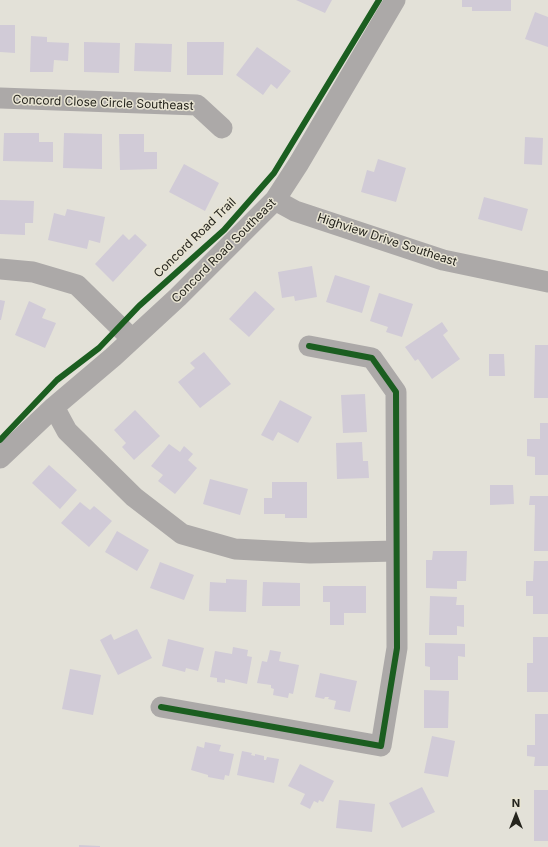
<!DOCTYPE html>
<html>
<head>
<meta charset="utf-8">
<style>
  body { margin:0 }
  #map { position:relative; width:548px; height:847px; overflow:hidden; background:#e3e1d8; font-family:Inter,sans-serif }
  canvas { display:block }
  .north { position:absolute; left:496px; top:795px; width:40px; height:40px; -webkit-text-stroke:3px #e8e4d3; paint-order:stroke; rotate:0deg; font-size:11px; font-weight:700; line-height:16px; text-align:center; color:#25241d }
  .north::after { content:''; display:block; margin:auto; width:14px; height:18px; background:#25241d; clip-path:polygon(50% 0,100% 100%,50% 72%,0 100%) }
</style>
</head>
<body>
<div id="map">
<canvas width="548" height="847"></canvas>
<div class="north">N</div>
</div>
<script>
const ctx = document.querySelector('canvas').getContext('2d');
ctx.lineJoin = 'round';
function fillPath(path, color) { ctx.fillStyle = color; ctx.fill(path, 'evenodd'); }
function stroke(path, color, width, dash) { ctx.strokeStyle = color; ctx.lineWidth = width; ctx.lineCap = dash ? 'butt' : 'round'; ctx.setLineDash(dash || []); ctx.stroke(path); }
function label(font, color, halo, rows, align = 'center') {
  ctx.font = font + ' Inter,sans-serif'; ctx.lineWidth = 3; ctx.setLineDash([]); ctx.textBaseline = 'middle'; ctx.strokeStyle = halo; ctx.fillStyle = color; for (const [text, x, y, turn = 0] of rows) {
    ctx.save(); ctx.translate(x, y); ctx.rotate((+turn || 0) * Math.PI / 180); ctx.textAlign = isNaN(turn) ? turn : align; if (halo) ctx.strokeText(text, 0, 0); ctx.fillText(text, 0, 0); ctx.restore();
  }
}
const building = new Path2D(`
  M296,0h36l-7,13z
  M462,0h49v11h-39v-4h-10z
  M535,12l13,5v30l-23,-8z
  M0,25h15v28l-15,-1z
  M31,36l16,1v5l22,1 -1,18 -14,-1 -1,12h-23z
  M84,42l36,1 -1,30 -35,-1z
  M187,42h37l-1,33h-36z
  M135,43l37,1 -1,28 -37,-1z
  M257,47l34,24 -14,18 -6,-5 -8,11 -27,-20z
  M4,133h35v9h14v20l-50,-1z
  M64,133l38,1v35l-39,-1z
  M119,134h25v18h13v17l-37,1z
  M525,137l18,1 -1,27 -18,-1z
  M378,159l28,9 -10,34 -35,-10 6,-22 7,2z
  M184,164l35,19 -14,28 -36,-19z
  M484,197l44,12 -6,22 -44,-12z
  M0,200l34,1 -1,22h-8v12l-25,-1z
  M67,209l38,8 -5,26 -11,-3 -2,9 -39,-9 6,-27 11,3z
  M123,234l6,6 6,-6 12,11 -34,37 -18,-18z
  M312,266l5,31 -22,4 -1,-5 -12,2 -4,-26z
  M335,275l35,11 -8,27 -36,-11z
  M255,291l20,18 -26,28 -20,-18z
  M379,293l34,11 -11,33 -16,-5 2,-5 -18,-6z
  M0,300l5,1 -4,19h-1z
  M29,301l17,8 -4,9 14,5 -11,25 -30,-13z
  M442,322l6,9 -5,4 17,24 -28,20 -14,-20 -3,2 -10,-14z
  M535,345h13v53h-14z
  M204,352l27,32 -31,24 -22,-26 17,-14 -5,-5z
  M489,354h15l1,22h-16z
  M365,394l2,38 -24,1 -2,-38z
  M280,400l32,17 -14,26 -20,-11 -5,9 -12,-6z
  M135,410l25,26 -26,24 -12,-13 4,-4 -12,-13z
  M540,423h8v52h-13v-18l-8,-1v-17h13z
  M362,442l1,19h5l1,17 -32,1 -1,-36z
  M169,444l11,8 4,-6 9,8 -5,6 9,8 -22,26 -17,-13 5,-6 -12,-9z
  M49,465l28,25 -17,19 -28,-26z
  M210,479l38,10 -8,26 -37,-11z
  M272,482h35v36h-22v-4h-21v-16h8z
  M490,485h23l1,19 -24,1z
  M530,496h18v55h-14l1,-46h-6z
  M80,502l10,8 4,-4 18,15 -23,26 -28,-24z
  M117,531l32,19 -12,21 -32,-19z
  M433,551h34l-1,30h-9v8l-31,-1v-28h6z
  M534,561h14v53h-15v-18h-7v-15h7z
  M160,562l34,13 -10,25 -34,-12z
  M226,579l21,1 -1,32 -37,-1 1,-29 16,1z
  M263,582l37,1v23h-38z
  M323,586h43v27h-22v12h-14v-23h-7z
  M430,596l27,1 -1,8h8v22l-7,-1v9h-28z
  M137,629l15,29 -34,17 -18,-35 11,-6 3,6z
  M533,637h15v55h-21v-29h6z
  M168,639l36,9 -6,23 -12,-3 -1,4 -23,-6z
  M425,643l40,1v13l-7,-1v24h-28v-13l-5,-1z
  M233,647l15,3 -1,6 5,1 -5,27 -22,-5v4l-8,-1v-4l-7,-1 5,-26 17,3z
  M270,650l11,2 -2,9 20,4 -6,29 -4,-1 -1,5 -15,-3 1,-6 -3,-1v-3l-14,-2 5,-22 5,1z
  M70,669l31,6 -8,40 -31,-6z
  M320,673l37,8 -7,31 -16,-3 2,-8 -8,-2 1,-2h-4l-1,2 -9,-2z
  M424,690l25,1 -1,37h-24z
  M535,714h13v52h-14l1,-9 -8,-1v-11h8z
  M432,736l23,5 -7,36 -24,-4z
  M205,742l16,3 -2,6 15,3 -5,22 -4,-1 -1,5 -16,-3v-2l-17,-5 6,-24 7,2z
  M242,751l10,2 -1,2 4,1v-2l9,2v4h2l1,-3 12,2 -5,24 -37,-8z
  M300,764l34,17 -11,21 -4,-2 -1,3 -4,-2 -4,8 -10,-5 5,-10 -17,-8z
  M422,787l13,25 -33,16 -13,-25z
  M534,790h14v51h-14z
  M339,800l36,4 -3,28 -36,-4z
  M79,845l21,1v1h-21z`);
const minor = new Path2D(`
  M0,98l197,7 25,23
  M275,200l20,11 148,49 105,22
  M0,269l33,3 44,13 55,54
  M54,407l13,24 67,66 48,37 53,15 75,4 86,-2
  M0,458l54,-51 59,-50 65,-60 97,-97 24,-37 96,-163
  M161,707l220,39 16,-98 -1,-256 -24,-34 -63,-12`);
const cycleway = new Path2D(`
  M0,440l57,-60 42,-32 40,-42 85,-76 50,-57 105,-173
  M161,707l220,39 16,-98 -1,-256 -24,-34 -63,-12`);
const streetNames = [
  ["Concord Close Circle Southeast",103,103,2],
  ["Concord Road Trail",195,238,-44],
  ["Highview Drive Southeast",387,240,18],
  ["Concord Road Southeast",224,251,-45]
];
fillPath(building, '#d1cbd7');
stroke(minor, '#aca9a8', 21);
stroke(cycleway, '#1b5e20', 6);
label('12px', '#25241d', '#e8e4d3', streetNames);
</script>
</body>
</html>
